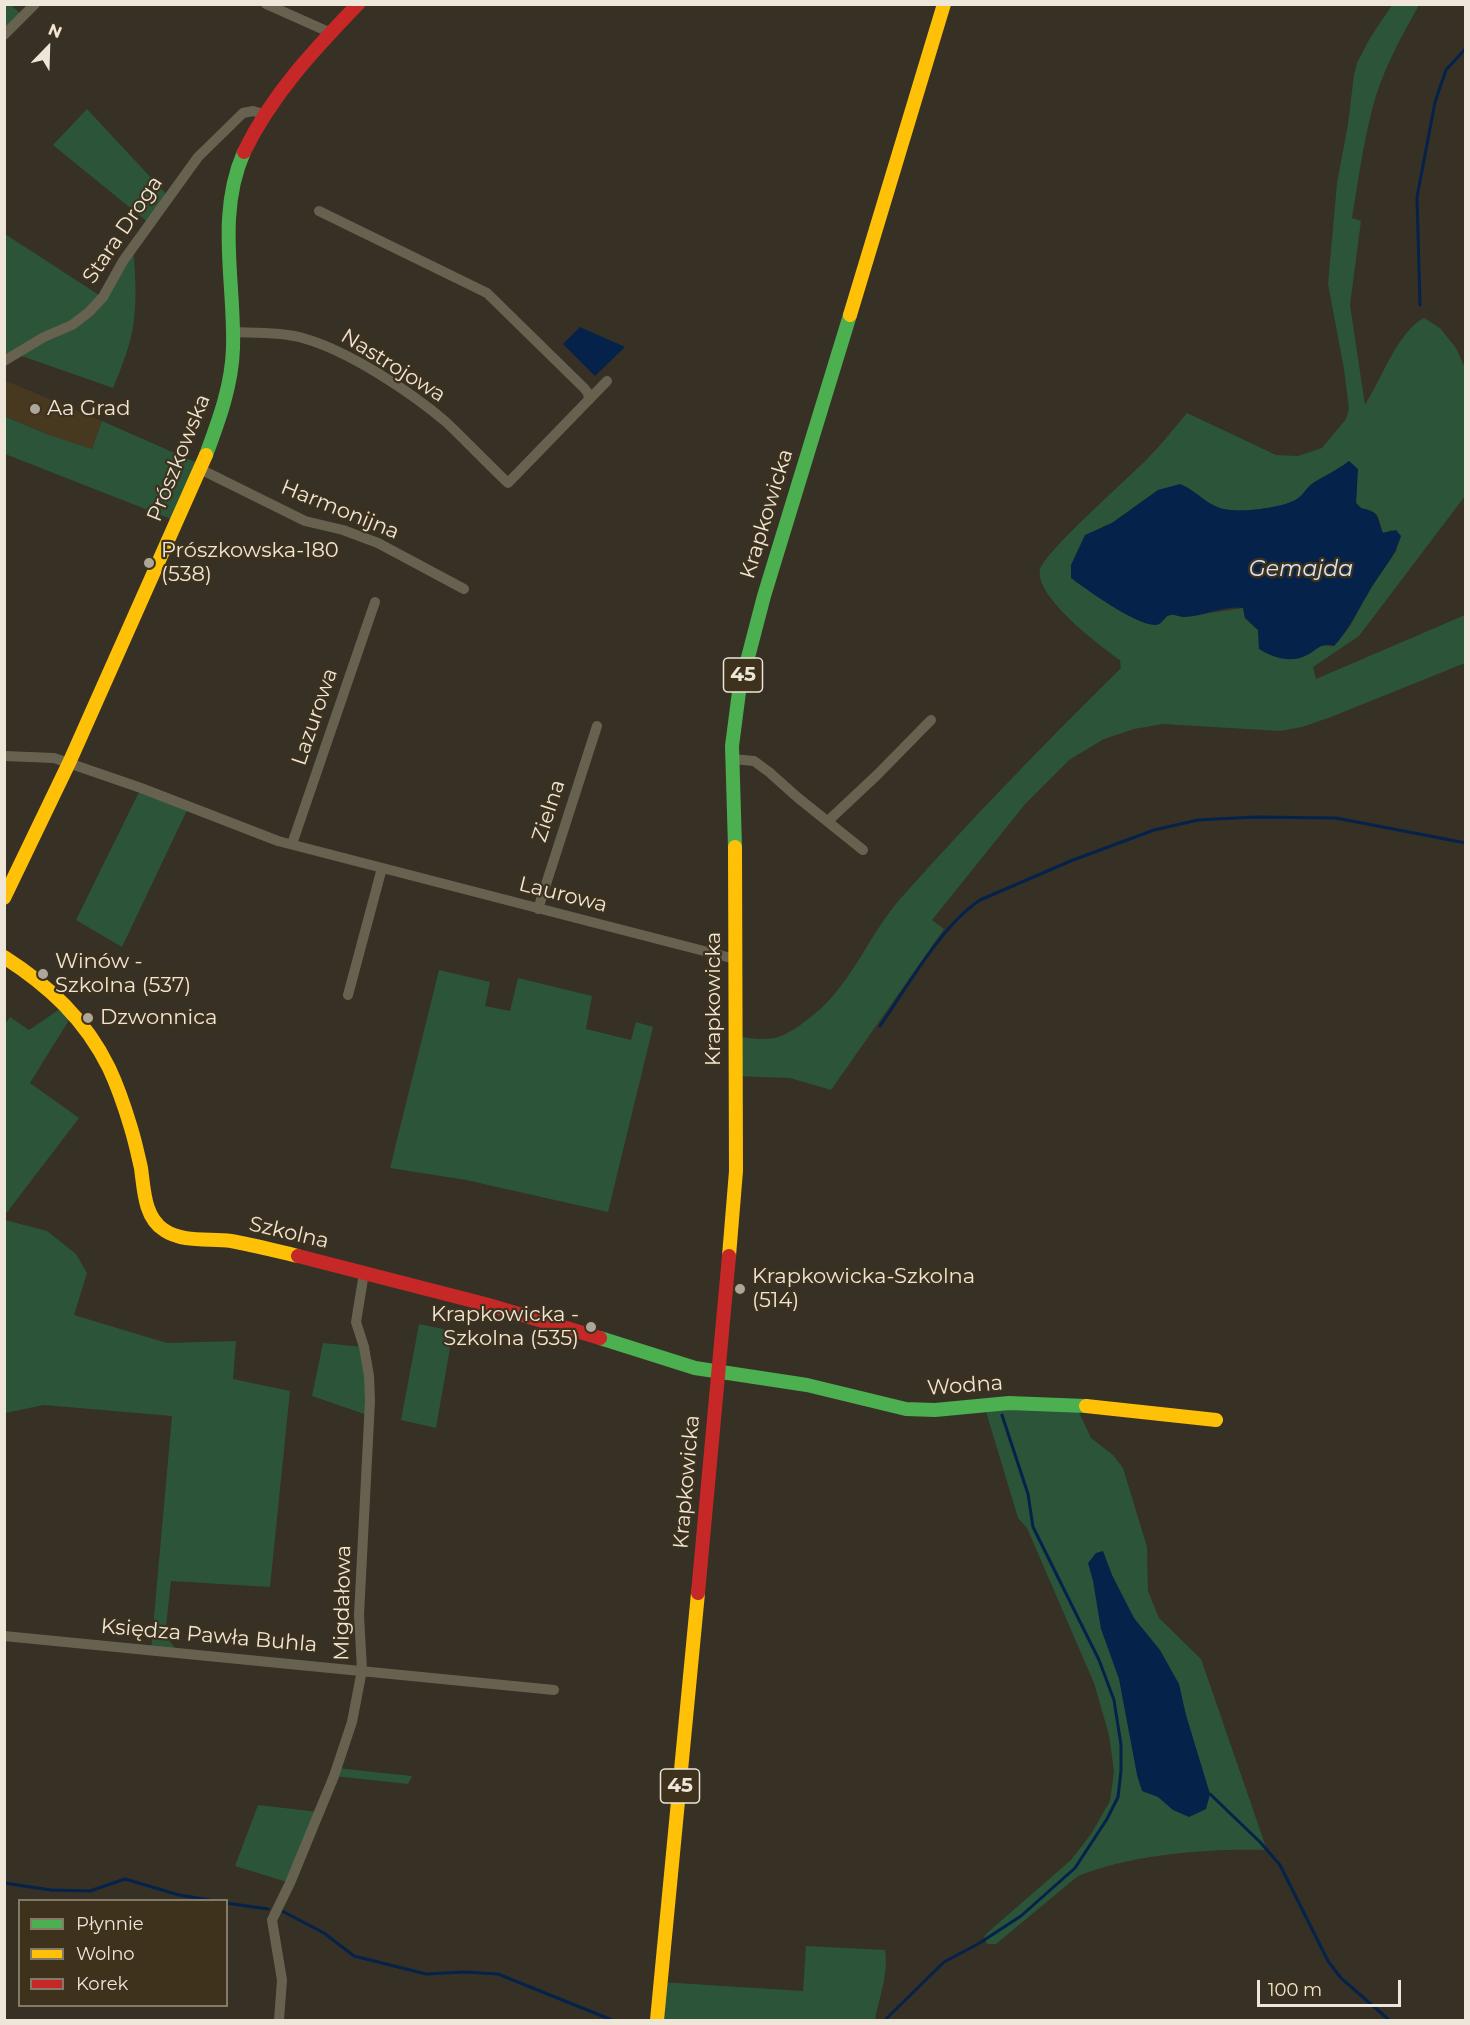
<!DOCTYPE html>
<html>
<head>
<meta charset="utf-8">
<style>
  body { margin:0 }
  #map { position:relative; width:1470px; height:2025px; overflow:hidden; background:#363025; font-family:Montserrat,sans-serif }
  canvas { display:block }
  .frame { position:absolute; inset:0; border:6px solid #ede6d9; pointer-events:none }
  .legend { position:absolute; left:18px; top:1899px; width:210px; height:108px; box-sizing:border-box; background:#3e321d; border:2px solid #847a68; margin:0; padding:8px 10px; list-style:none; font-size:18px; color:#ede6d9 }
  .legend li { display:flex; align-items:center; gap:12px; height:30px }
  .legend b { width:30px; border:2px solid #847a68 }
  .north { position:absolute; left:18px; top:18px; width:60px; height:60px; -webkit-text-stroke:4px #3e321d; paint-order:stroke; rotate:23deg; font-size:16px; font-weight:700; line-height:24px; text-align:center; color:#ede6d9 }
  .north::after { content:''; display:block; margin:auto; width:21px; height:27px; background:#ede6d9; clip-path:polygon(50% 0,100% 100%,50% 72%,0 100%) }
  .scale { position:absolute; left:1257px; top:1980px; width:144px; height:27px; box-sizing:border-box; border:3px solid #ede6d9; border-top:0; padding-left:8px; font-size:18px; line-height:21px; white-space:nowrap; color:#ede6d9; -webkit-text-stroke:4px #3e321d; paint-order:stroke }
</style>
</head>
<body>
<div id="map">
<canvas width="1470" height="2025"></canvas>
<div class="frame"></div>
<ul class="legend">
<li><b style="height:8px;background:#4caf50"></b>Płynnie</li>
<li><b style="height:8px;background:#ffc107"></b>Wolno</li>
<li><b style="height:8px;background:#c62828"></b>Korek</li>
</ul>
<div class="north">N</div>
<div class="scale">100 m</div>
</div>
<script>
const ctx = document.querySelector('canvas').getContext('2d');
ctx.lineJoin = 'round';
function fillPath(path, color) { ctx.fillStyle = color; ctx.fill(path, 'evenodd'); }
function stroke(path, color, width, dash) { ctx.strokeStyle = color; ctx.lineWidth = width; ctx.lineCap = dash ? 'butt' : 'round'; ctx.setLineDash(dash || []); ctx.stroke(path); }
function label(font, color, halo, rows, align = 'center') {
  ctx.font = font + ' Montserrat,sans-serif'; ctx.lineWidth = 4.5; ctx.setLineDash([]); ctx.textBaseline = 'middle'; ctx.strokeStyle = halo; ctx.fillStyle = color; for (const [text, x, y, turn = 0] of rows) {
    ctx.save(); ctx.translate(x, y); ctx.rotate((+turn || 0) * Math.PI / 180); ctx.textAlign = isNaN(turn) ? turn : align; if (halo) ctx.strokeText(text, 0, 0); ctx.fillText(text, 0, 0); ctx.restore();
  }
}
const built = new Path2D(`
  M4,380l98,41 -10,28 -43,-14 -44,-19z`);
const green = new Path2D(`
  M5,5h6l12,11 -18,19z
  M1392,5h27c-18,32 -38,68 -47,105 -9,35 -14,72 -20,108l9,3 -11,84 15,100c16,-25 33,-74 59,-87l16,10 16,20 9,20v128l-106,140 -46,31 3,12 149,-64v48l-134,54 -29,10 -22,4 -117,-7 -29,5 -30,10 -35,21 -43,43 -94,117 12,9 -113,161 -41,-12 -55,-2v-40c35,5 43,6 72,-16 44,-32 59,-82 94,-122 70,-79 145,-156 220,-230l-1,-8c-19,-13 -86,-64 -80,-90 4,-18 90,-93 108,-112 14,-14 26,-30 39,-45l89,42 22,1 24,-8 24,-29 3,-10 -5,-40 -16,-85 9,-101 11,-59 6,-49 3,-12 13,-25zM1349,461l8,26 -1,16 5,5c20,4 16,8 22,25l9,-3 5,20 -26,38 -21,38 -16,20 -13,-1 -12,9 -50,-18 -1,-6 -13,-12 -2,-10 -61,9 -10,-3 -5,2 -3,4 -21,1 -45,-24 4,-70 10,-4 46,-33 27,-4c13,8 24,20 40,24 15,3 59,-2 72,-11 7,-4 10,-12 17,-16 12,-8 24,-13 35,-22z
  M87,109l81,87 -18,28 -97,-79z
  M5,234l97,63 31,-50c2,24 4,48 1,72 -2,23 -12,47 -21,69l-97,-34 -11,7z
  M4,416l45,19 43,14 10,-28 100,44 -26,56 -171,-67z
  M141,788l48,18 -67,141 -46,-27z
  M439,970l51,12 -5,24 25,5 8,-33 74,18 -6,33 45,11 5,-18 17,5 -45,185 -142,-32 -76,-12z
  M67,1004l7,8 -44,71 49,35 -74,97 -1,-190 6,-8 19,13z
  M5,1220l42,11 29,23 11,19 -13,42 93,28 69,-2 -3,38 57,12 -20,196 -99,-6 -6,54 13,17 -27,-2 21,-234 -128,-11 -39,8z
  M419,1324l34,7 -17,97 -35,-8z
  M323,1343l41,4 6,69 -58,-20z
  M984,1405l92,1 15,32 22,17 10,13 24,79 1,44 11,27 42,41 66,191c-57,-2 -135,4 -189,26l-82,68h-9l-3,-7 3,-4 84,-73 20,-26 19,-33 4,-30 -5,-36 -15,-52 -67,-155 -9,-10z
  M336,1768l76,8 -4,8 -74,-8z
  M258,1805l61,7 -29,71 -55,-17z
  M806,1946l79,4c4,23 -6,48 -10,70h-218l4,-38 142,9z`);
const water = new Path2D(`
  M580,327l45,20 -30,29 -32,-32z
  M1349,461l9,8 -2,34 5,5c20,5 15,8 22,25l13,-3 5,6c-6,21 -20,35 -31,54 -12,19 -20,39 -36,56 -13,-3 -15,2 -25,8 -16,10 -36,4 -50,-5l-1,-19 -13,-12 -2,-10c-20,-3 -40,9 -59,9 -5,0 -10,-3 -14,-2 -6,1 -7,9 -14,10 -19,1 -69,-35 -85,-47v-13l14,-30 27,-12 46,-33 22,-6c16,6 26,21 44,25 16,4 59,-1 73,-10 6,-4 10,-12 16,-16 12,-8 25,-13 36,-22z
  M1103,1551l9,24 22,43 26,32 19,34 7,31 24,79 -4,15 -17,8 -16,-7 -15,-13 -16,-6 -5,-16 -18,-96 -18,-50 -8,-48 -5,-18 8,-10z`);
const stream = new Path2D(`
  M1420,305l-3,-108 18,-95 11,-32 20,-22
  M880,1026c28,-40 60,-99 100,-126l93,-40 81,-30 44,-10 57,-3 81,1 130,25
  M1210,1794l50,48 20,23 48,96 13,17 48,42
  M4,1883l47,7 39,1 35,-12 54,16 31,5
  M226,1903l42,6
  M282,1911l42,22 30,23 72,18 39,-2 33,2 114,46
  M885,2020l59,-58 34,-18 43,-28 54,-48 32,-49 11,-22 3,-26v-26l-7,-45 -15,-40 -66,-133 -5,-33 -26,-79`);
const street = new Path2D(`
  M266,4l65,29
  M4,35l31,-31
  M319,211l168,82 97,95 4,5 1,7
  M233,332c24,1 50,0 73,7 44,13 105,53 140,83 21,20 41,41 62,61l99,-102
  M4,361l40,-24 28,-12 17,-13 14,-15 20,-36 75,-104 45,-44 10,-2 10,3
  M200,469l105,52 38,9 35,13 86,46
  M4,756l50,2 87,30 137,53 457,118
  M733,759l21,2 15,11 28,25 66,53
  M828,821l49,-46 54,-55
  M292,844l83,-242
  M538,909l59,-183
  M348,995l34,-127
  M4,1636l550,54
  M279,2020l3,-40 -10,-60 18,-37 44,-107 18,-54 10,-52 -3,-55 11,-214 -1,-25 -5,-29 -8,-25 8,-49`);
const fast = new Path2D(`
  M206,455c13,-35 26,-70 27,-107 2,-66 -17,-133 11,-196
  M735,847l-3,-101 7,-54 25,-96 86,-281
  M600,1338l95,30 112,17 99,24 29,1 74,-7 77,3`);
const slow = new Path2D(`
  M850,315l94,-311
  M4,898l65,-135 137,-308
  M4,957c45,29 81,62 105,111 9,19 16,40 22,60 4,13 7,27 10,40 3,21 3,49 23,62 19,13 46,8 67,11 23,4 45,10 67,15
  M729,1256l7,-85 -1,-324
  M1086,1406l130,14
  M657,2020l41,-427`);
const jam = new Path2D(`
  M244,152c28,-58 70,-102 114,-148
  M298,1256l187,48 115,34
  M698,1593l31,-337`);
const markers = [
  [35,409,6,"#ada69a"],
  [149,563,6,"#ada69a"],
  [43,974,6,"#ada69a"],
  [88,1018,6,"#ada69a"],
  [740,1289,6,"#ada69a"],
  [591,1327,6,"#ada69a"]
];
const shields = [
  [743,675,39],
  [680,1786,39]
];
const shieldNames = [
  ["45",743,675],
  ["45",680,1786]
];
const streetNames = [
  ["Stara Droga",123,230,-56],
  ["Nastrojowa",393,366,32],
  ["Prószkowska",179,458,-68],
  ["Harmonijna",340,510,22],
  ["Krapkowicka",767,514,-73],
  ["Lazurowa",315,717,-71],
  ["Zielna",549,811,-72],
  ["Laurowa",563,895,14],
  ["Krapkowicka",714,999,-90],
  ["Szkolna",289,1233,13],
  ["Wodna",965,1386,-4],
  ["Krapkowicka",687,1482,-85],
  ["Migdałowa",343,1603,-89],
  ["Księdza Pawła Buhla",209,1636,5]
];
const poiNames = [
  ["Aa Grad",47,409],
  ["Prószkowska-180",161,551],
  ["(538)",161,575],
  ["Winów -",55,962],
  ["Szkolna (537)",55,986],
  ["Dzwonnica",100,1018],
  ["Krapkowicka-Szkolna",752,1277],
  ["(514)",752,1301],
  ["Krapkowicka -",579,1315,"right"],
  ["Szkolna (535)",579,1339,"right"]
];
const waterNames = [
  ["Gemajda",1301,570]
];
fillPath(built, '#473920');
fillPath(green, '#2c5439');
fillPath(water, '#05224b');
stroke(stream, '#05224b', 3);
stroke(street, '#676250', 10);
stroke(fast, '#4caf50', 14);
stroke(slow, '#ffc107', 14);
stroke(jam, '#c62828', 14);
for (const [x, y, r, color] of markers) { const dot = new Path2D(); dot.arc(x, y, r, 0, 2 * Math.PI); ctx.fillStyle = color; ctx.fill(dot); stroke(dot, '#3e321d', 2); }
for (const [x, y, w] of shields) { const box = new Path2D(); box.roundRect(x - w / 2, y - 17, w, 34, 4.5); ctx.fillStyle = '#3e321d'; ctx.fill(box); stroke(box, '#ede6d9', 1.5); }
label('bold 20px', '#ede6d9', null, shieldNames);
label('21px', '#ede6d9', '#3e321d', streetNames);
label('21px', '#ede6d9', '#3e321d', poiNames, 'left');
label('italic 22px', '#d7e4f7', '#3e321d', waterNames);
</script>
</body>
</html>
